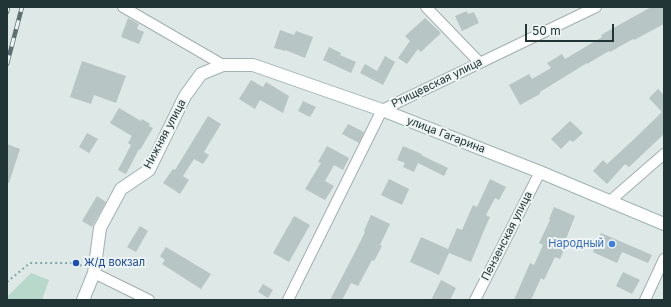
<!DOCTYPE html>
<html>
<head>
<meta charset="utf-8">
<style>
  body { margin:0 }
  #map { position:relative; width:671px; height:307px; overflow:hidden; background:#dee8e7; font-family:Inter,sans-serif }
  canvas { display:block }
  .frame { position:absolute; inset:0; border:8px solid #213536; pointer-events:none }
  .scale { position:absolute; left:525px; top:24px; width:89px; height:18px; box-sizing:border-box; border:2px solid #213536; border-top:0; padding-left:5px; font-size:12px; line-height:14px; white-space:nowrap; color:#213536; -webkit-text-stroke:3px #eef5f4; paint-order:stroke }
</style>
</head>
<body>
<div id="map">
<canvas width="671" height="307"></canvas>
<div class="frame"></div>
<div class="scale">50 m</div>
</div>
<script>
const ctx = document.querySelector('canvas').getContext('2d');
ctx.lineJoin = 'round';
function fillPath(path, color) { ctx.fillStyle = color; ctx.fill(path, 'evenodd'); }
function stroke(path, color, width, dash) { ctx.strokeStyle = color; ctx.lineWidth = width; ctx.lineCap = dash ? 'butt' : 'round'; ctx.setLineDash(dash || []); ctx.stroke(path); }
function label(font, color, halo, rows, align = 'center') {
  ctx.font = font + ' Inter,sans-serif'; ctx.lineWidth = 4; ctx.setLineDash([]); ctx.textBaseline = 'middle'; ctx.strokeStyle = halo; ctx.fillStyle = color; for (const [text, x, y, turn = 0] of rows) {
    ctx.save(); ctx.translate(x, y); ctx.rotate((+turn || 0) * Math.PI / 180); ctx.textAlign = isNaN(turn) ? turn : align; if (halo) ctx.strokeText(text, 0, 0); ctx.fillText(text, 0, 0); ctx.restore();
  }
}
const green = new Path2D(`
  M31,273l18,7 -7,20h-35v-3z`);
const building = new Path2D(`
  M651,7h13v17l-30,16 -1,-1 -23,13 -1,-1 -22,13v-1l-47,29v2l-20,11 -11,-20 20,-11 3,5 19,-11 -4,-5 15,-9 3,5 37,-22 -1,-2z
  M467,11l1,3 6,-2 5,11 -17,8 -7,-15z
  M128,18l11,6 -2,5 7,3 -5,12 -18,-7z
  M425,18l16,15 -20,19 -3,-3 -11,15 -9,-6 12,-17 -5,-5z
  M280,30l14,5 2,-4 17,6 -8,21 -20,-8v1l-11,-3z
  M329,47l12,6 -1,2 16,7 -5,11 -28,-13z
  M385,56l10,6 -12,23 -23,-12 5,-9 12,7z
  M82,61l44,15 -10,27 -22,-8 -3,9 -21,-7z
  M251,80l12,7 3,-5 23,14 -6,17 -23,-13 -5,9 -16,-10z
  M658,89l6,6v39l-35,33 -4,-3 -18,20 -14,-13 10,-11 4,4 24,-22 31,-30 -13,-14z
  M303,101l13,6 -6,10 -12,-6z
  M119,108l22,13 1,-2 8,5 -1,2 4,2 -13,22 -1,-1 -13,25 -8,-4 13,-25 -3,-2 4,-7 -22,-13z
  M208,116l13,8 -17,28 5,3 -6,9 -9,-5 -11,17 6,4 -9,14 -17,-11 10,-14 2,1z
  M570,121l13,12 -10,9 -3,-2 -9,9 -10,-10z
  M348,124l16,8 -5,11 -17,-9z
  M87,133l11,6 -9,14 -10,-6z
  M7,144l13,5 -11,34h-2z
  M327,146l22,12 -6,12 -9,-5 -9,16 9,5 -9,14 -20,-11 16,-26 -3,-1z
  M403,146l19,8 -1,1 27,13 -4,8 -26,-13 -4,9 -11,-5 2,-4 -8,-3z
  M389,179l20,10 -7,16 -21,-10z
  M490,179l16,8 -7,13 -4,-2 -9,17 4,2 -5,11 -14,34 -22,-9 -10,22 -29,-13 11,-25 27,12 9,-21 5,2 11,-25 4,2z
  M97,196l9,6 -14,25 -10,-6z
  M554,207l21,9 -11,28 2,1 -6,14 -5,-2 -11,23 -3,-2 -10,22h-17l16,-37 4,2 9,-20 -4,-2 11,-23 -1,-1z
  M371,215l19,9 -10,21 2,1 -8,15 -2,-1 -14,26 -7,-3 -9,17h-12l24,-46 11,-22 -1,-1z
  M294,216l16,9 -21,37 -16,-9z
  M140,226l8,5 -12,21 -9,-5z
  M601,233l51,22 -4,8 -26,-11 -5,11 -24,-11z
  M166,247l45,27 -10,15 -39,-25 3,-4 -5,-4z
  M623,272l17,8 -8,14 -16,-8z
  M441,280l15,8 -6,12h-19z
  M263,284l10,6 -5,8 -10,-6z`);
const path = new Path2D(`
  M7,282l23,-19h46l8,4`);
const street = new Path2D(`
  M123,7l100,58
  M426,7l54,56
  M610,201l54,-47
  M94,273l55,27
  M288,300l94,-190 214,-103
  M475,300l65,-128
  M645,300l19,-41`);
const secondary = new Path2D(`
  M83,300l11,-27 6,-45 21,-39 28,-19 36,-74 16,-22 22,-9h30l129,45 158,62 124,52`);
const rail = new Path2D(`
  M7,12l1,-5
  M7,64l15,-57`);
const markers = [
  [612,244,4,"#3f7fe0"],
  [76,263,4,"#1a4fb4"]
];
const streetNames = [
  ["Ртищевская улица",437,83,-26],
  ["Нижняя улица",165,134,-62],
  ["улица Гагарина",446,135,21],
  ["Пензенская улица",507,236,-63]
];
const shopNames = [
  ["Народный",604,244]
];
const transitNames = [
  ["Ж/д вокзал",84,263]
];
fillPath(green, '#b8d8cb');
fillPath(building, '#b7c5c4');
stroke(street, '#a2afae', 12);
stroke(secondary, '#9eb3b2', 14);
stroke(path, '#81a8a9', 2, [2, 3]);
stroke(street, '#fff', 10);
stroke(secondary, '#fff', 12);
stroke(rail, '#5b7072', 4.5);
stroke(rail, '#eef5f4', 3, [9]);
for (const [x, y, r, color] of markers) { const dot = new Path2D(); dot.arc(x, y, r, 0, 2 * Math.PI); ctx.fillStyle = color; ctx.fill(dot); stroke(dot, '#eef5f4', 1.5); }
label('11px', '#213536', '#eef5f4', streetNames);
label('11px', '#366cbe', '#eef5f4', shopNames, 'right');
label('11px', '#164399', '#eef5f4', transitNames, 'left');
</script>
</body>
</html>
